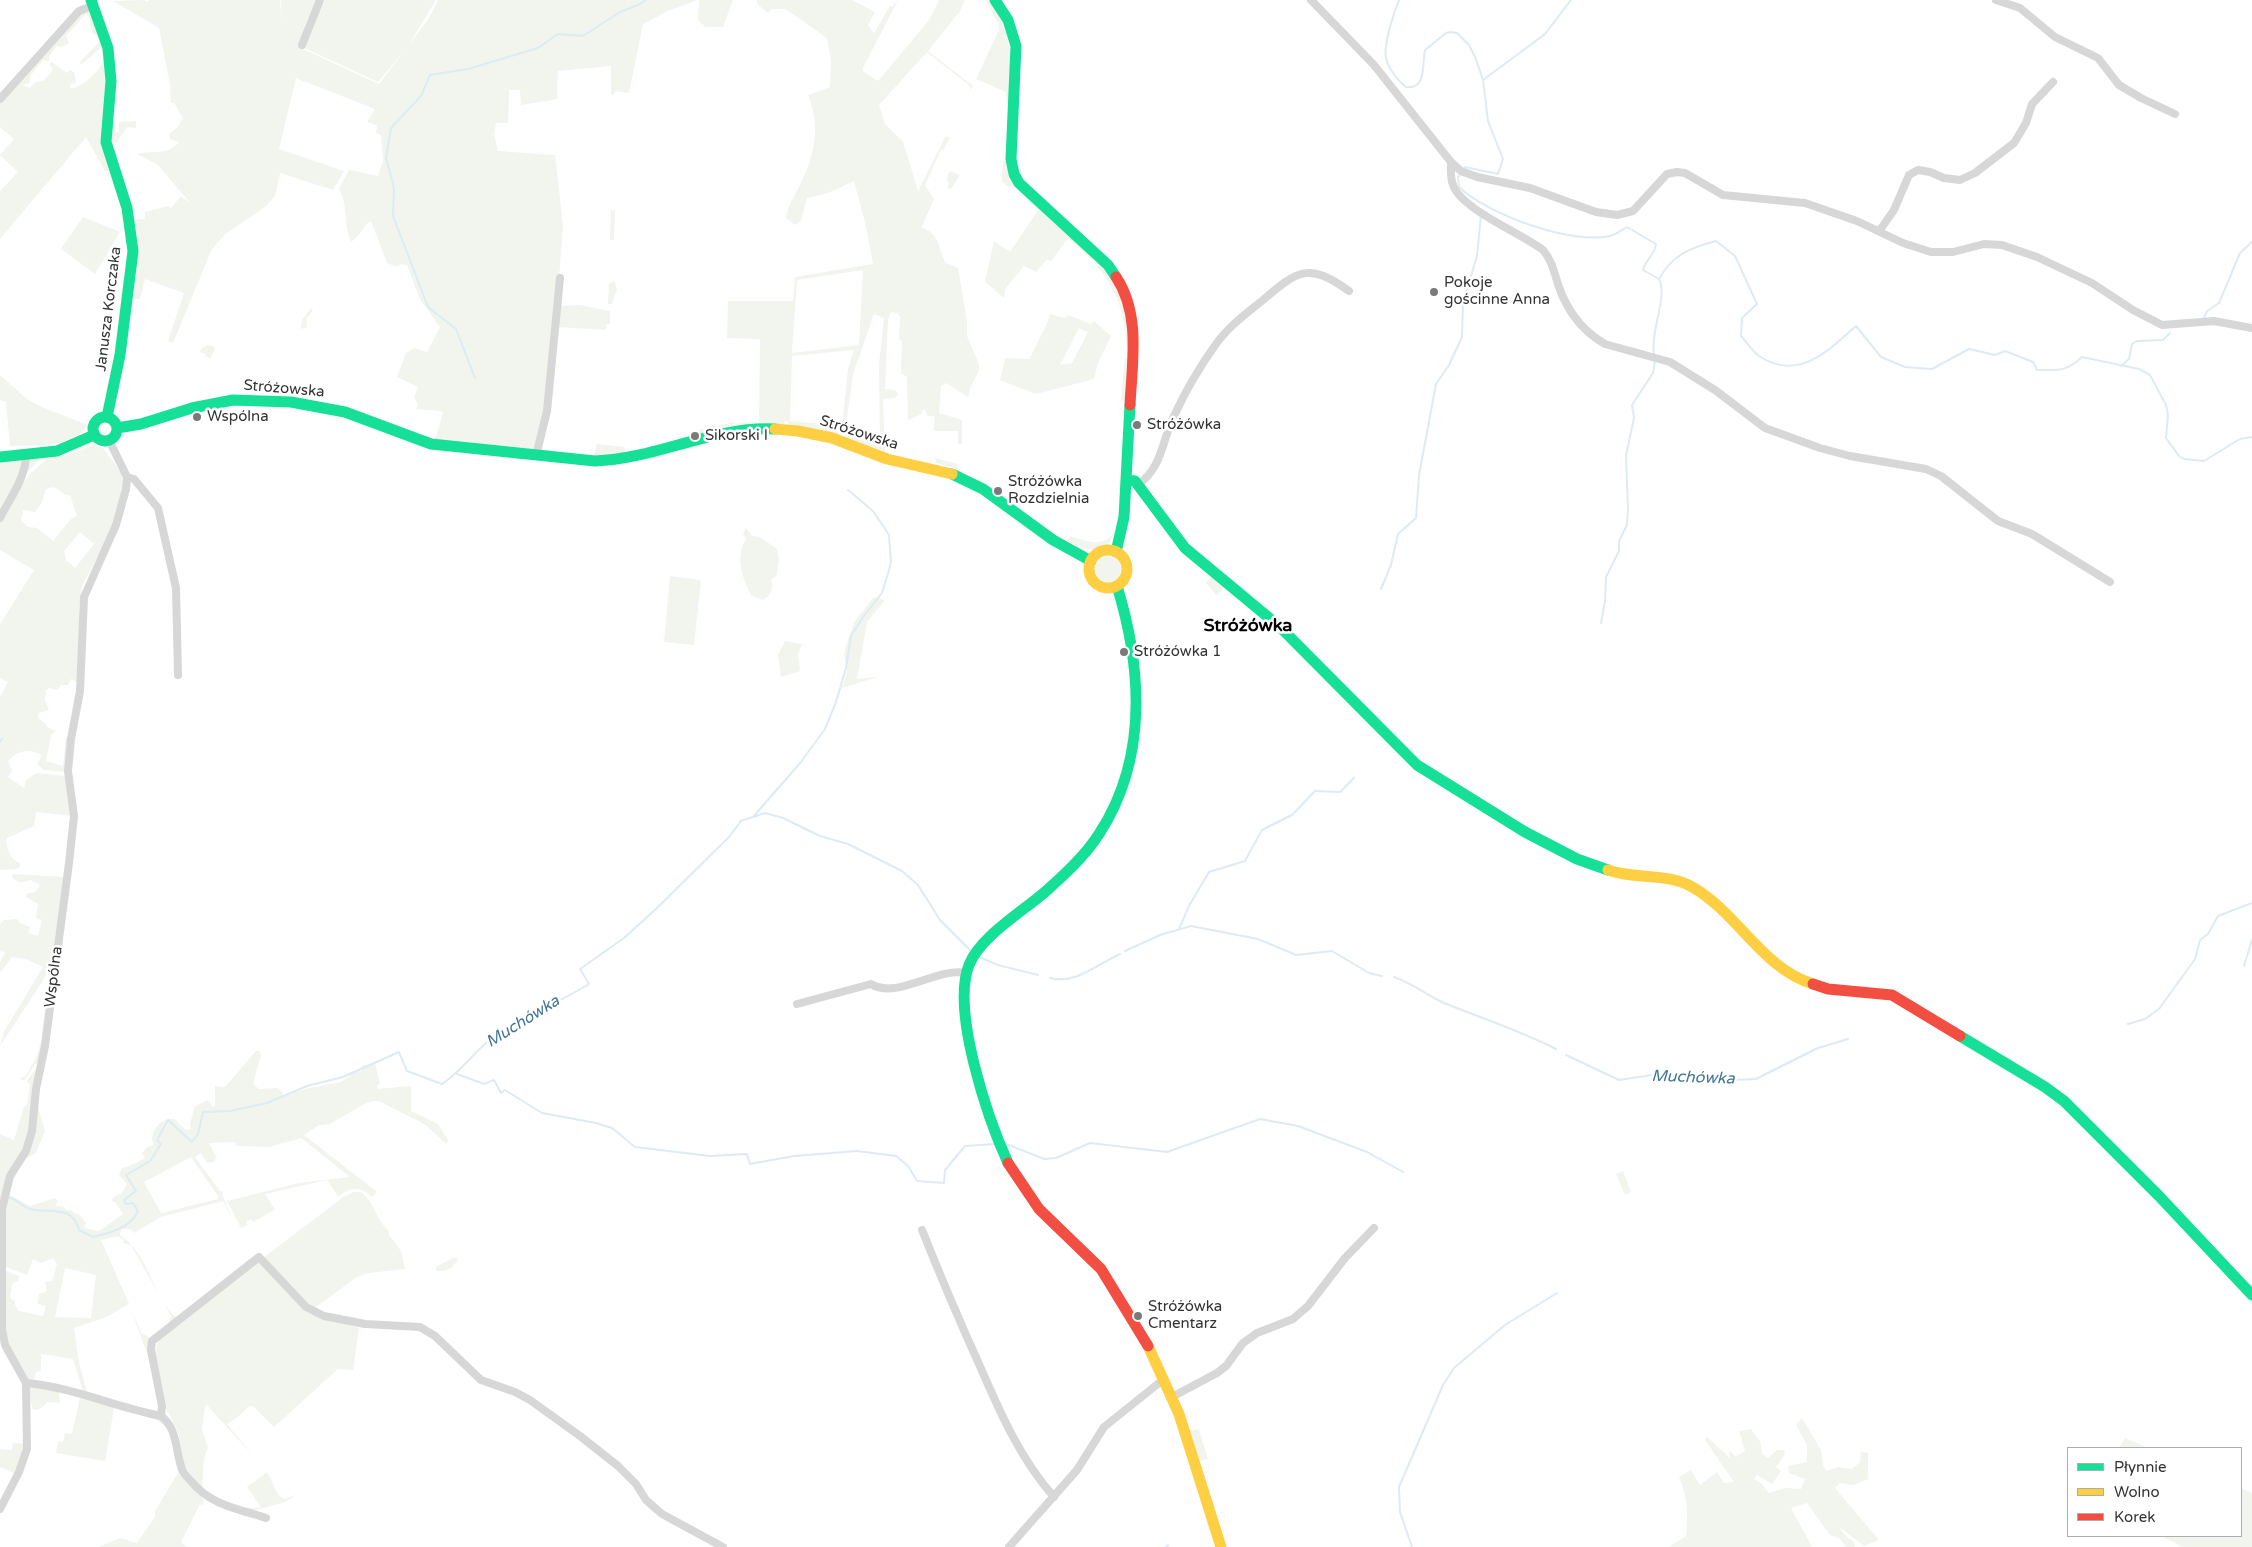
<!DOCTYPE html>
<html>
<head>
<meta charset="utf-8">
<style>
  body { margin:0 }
  #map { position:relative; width:2252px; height:1547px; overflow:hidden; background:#fff; font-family:"Varela Round",sans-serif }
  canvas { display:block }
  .legend { position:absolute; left:2067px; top:1447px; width:175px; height:90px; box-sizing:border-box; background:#fff; border:1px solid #adadad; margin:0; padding:6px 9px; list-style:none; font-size:15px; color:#333 }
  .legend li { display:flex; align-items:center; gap:10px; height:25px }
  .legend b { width:25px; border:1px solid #adadad }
</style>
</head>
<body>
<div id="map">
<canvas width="2252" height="1547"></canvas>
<ul class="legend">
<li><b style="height:6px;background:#16e098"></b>Płynnie</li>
<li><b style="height:6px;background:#ffcf43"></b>Wolno</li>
<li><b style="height:6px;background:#f24e42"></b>Korek</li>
</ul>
</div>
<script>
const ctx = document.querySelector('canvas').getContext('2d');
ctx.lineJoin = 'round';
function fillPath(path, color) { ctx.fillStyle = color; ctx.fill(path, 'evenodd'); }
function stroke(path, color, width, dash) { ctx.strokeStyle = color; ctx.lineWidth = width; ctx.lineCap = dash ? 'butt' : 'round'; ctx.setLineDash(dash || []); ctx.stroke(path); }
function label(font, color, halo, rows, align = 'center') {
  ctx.font = font + ' "Varela Round",sans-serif'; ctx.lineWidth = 5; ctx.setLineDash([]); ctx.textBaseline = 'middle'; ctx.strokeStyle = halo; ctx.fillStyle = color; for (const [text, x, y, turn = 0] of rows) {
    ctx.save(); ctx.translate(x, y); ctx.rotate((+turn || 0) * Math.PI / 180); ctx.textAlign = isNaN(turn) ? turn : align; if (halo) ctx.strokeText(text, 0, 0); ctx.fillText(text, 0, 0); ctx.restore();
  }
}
const green = new Path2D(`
  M144,0l3,2 2,-2h131l2,23 -1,-23h36l-11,23 -7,23 4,3 76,35 25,-33 -26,31 -74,-34 11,-30 10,-18h111l-28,46 21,-28 9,-18h260l-30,11 -25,13 -14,69 -14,-2 -1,4 -3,-1v-28l-53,5 -1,28 -36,6 -1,-15h-11l-1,33h-12l-2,11 4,17 57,4 8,70 -4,53 -13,135 -10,38 -101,-10 8,-29c-10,-3 -17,-1 -27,-3l2,-5 -4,-6 4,-11 -21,-10 9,-24 8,-5 13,4 13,-25 -20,-28 -13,-34 -7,-1 -3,3 -10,-4 -16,-42c-9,5 -10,15 -20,21 -8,-18 -2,-36 -12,-53l10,-19 29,6 5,-15 -2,-26 -5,-2 1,-8 -10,-3 8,-13 -79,-31 -17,71 65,22 -11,19 -53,-17 -5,23 -10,11 -41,28 -13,16 -38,92 -5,-2 16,-48 -39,-14 -5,20h-6l4,-55 -4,-25h11v-7l23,-6 3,2 10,-12 10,8 -33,-39 -21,-11c16,-4 30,2 42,-12l-9,-3 -1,-5 9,-7 5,-9 -9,-15h-3l-1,-19 -11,-56 -46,-27z
  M699,0h34l-10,27h-18l-7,-8z
  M757,0h95l23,12 -7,13 6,8 16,-27 2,1 6,-7 -35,68v3l15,10 52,-62 9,-19h26l-5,11 -32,40 45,35 -3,4v-4l-43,-34 -48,53 6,19 18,18 15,49 28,-55 4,2 -7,12h-2l-16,35 9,14 -13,29c20,5 16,20 25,35l12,5 9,53v15l12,28v6l-8,16 -3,11 -22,-14 -5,3 -2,27 23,7v24h-4v-13h-24v-15h-7l-2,-7 -3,1v4l-14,6 -1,-43 -6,-4 1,-33 -3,-1 1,-22 -3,-4 -6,-1 -3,7 -3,70 10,1 3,4 -3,4 -12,1 2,53 -40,-13v-6l-3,-2 -4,4 -50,-10v-4h-3l-1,3 -44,2v-3l19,-1 1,-83 -33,-1 1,-37h65l2,-24 78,-13 -7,-38 -12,-45 -26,12 -21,5 -6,23 -6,4 -9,-7c2,-13 8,-21 14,-33 15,-31 21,-58 8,-90l22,-8 1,-27 -4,-22 -37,-26 -6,-3h-12l-4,4 -11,-9zM863,270l-4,75 -67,8 5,-73zM874,314l10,4 -5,46 1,82 -35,-15 8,-57zM854,350l-6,19 -6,60 -28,-6 -24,-2 2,-65z
  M986,0h4c12,19 20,39 20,62 0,12 -3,24 1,35l-5,1v-6l-30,-13 23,-49v-5z
  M89,10l9,23 -2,2 -4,-2 -3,-16 -3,-3 -20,22 3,7 -8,4 -4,-1 -8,10v5l-6,-1 -12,15 -2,8 -7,2 8,3 5,-6 8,-1 10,-11 -4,-6 3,-2 15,11 3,-3 4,2 2,10 -6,3v3c8,2 29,-16 32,-24 2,-6 0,-11 -1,-17l-20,18 -1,-3 22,-23 4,41 -5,60 8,31h-4l-19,-34 -86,102v-48l18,-19 -18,-17 14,-16 -14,-12v-26l81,-89z
  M136,121v7l-9,-1 -12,18 -3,-1v-21h3l1,9h3v-10z
  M1003,161h4l8,26 -3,-2 -2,3 -8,-6z
  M950,171l10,4 -9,14 -4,-1 2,-5 -3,-3z
  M1018,187l75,71 -1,2 -24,-22 -17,23 -4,-2 -11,13 -12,-6 -19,23 -1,9 -19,-16 9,-41 16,11 28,-42 -21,-21z
  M611,210h4l-1,30h-4z
  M83,217l37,15 -25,42 -34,-25z
  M1101,264l14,20 10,21 4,40h-3c0,-30 -10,-56 -29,-79z
  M614,281l3,8 -5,15h-4l1,-20z
  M580,305l30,6v13h-4v6l-48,-3 2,-21z
  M311,308l2,2 -7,9 1,8 -6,2 1,-9z
  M1050,314l15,4 3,-3 23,9 3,-3 17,15 -13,27 -4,16 -58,15 -36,-14 5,-22 25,1c6,-16 16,-29 20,-45zM1079,328l9,4 -16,31 -12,2z
  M208,345l6,2 1,2 -5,10 -4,-3 -1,-3 -5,-1 2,-4z
  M1125,357l3,3 -3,41 -4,-1z
  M0,375l27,24 17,9 44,17c-19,24 -51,20 -78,21l-4,-44 -6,-2z
  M734,422l1,5 -34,7 -2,-4z
  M597,444l28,3 -1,8 -30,1z
  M93,445l10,3 19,26 1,23 -9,28 -32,61 -3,22 2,26 -4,48 -6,-3 -3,6h-7l-4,5 -8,-2 -3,2 -1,10 4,10 -10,3 -1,5 8,6 1,3 9,4 -5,4 -5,26 17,5 3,-29 4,1 -5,34 -21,-2 -7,-6 5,-9c-12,-7 -26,-5 -34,6l4,9 -4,7 16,11 2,-8 11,-7 31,3 4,40 -36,-4 -2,14 -27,12c-2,8 3,22 13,25v3l-3,3 -17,1v-173l8,-15 -8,-4v-54l34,-54 -34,-20v-29l28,-45 20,-18 17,-2zM54,487l12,8h4l7,21 -6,3 -18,22 -16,-13 -9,-1 -7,-7 2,-10 12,2 6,-8 5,-15zM80,532l14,12 -19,24 -9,-8 -2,-9z
  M38,458l1,2 -13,13 -26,43v-54z
  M935,458l23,6v5l-22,-6z
  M746,528l6,8 8,1 17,12 2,10 -2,16 -6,5c3,9 0,16 -8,20l-12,-5c-9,-18 -16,-37 -5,-56l-3,-5z
  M1115,531l-7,14c-21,7 -21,5 -41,-4l3,-5c16,5 34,13 45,-5z
  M1095 569a13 13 0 1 1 26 0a13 13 0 1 1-26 0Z
  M670,576l31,4 -7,65 -30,-3z
  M1212,576l12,11 -7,9 -11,-13z
  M874,597l11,3 -18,22 -10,57 21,-2 -36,11 5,-16 -3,-19 10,-31z
  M785,641l17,3 -4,10 2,17 -19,6 -3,-22z
  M13,874l51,3 -10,85 -7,3 1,3 -4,11 -44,67 4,-14 39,-65 -17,-8 -14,-2 -12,16v-10l5,-11 -5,-1v-26l4,-5 13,-1 3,4 10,4 -1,6 9,3 4,-16 -6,-2 2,-14 -12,-7v-3l9,-2 5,-7 -9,-5c-7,2 -13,4 -19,-3z
  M53,965l-14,98 -4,1 -11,17 -5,-3 6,-1 11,-19 5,-16 9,-76z
  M256,1051h3l2,4 -8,29 6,5 19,-1 5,5 -1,4 23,-8 36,-7 9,-6v-4l12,-1v-5l13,-3 5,21 -3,1 1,4 33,-3v25l27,13 10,16 -2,4 -20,-19 -45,-23 -7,-1 -8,2 -36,21 -11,1 -15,10 73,57 -5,5c-12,-11 -20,-10 -34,-1l-11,-16 -62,14 10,16 -22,12 -2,-3 -5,3 2,3 -7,3 -14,-27 72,-18 51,-6 -49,-39 -32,9 -32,-1 -2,-4 -26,1 7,14 -2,5 -7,1 -6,-10 -6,4 25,34 3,1v4l9,22 -9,-17 -62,16 -27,16 -4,-4h-9l-1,6c30,20 33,65 57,83l-8,8 2,-10 -40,-71 -8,-2 1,-3 -6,-4 -17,4 28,64 -23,13 -32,11 5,35 8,29 38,13 34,6 -5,2 -70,-19 -11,-35 -32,-5v17l-5,1 -2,9 -6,-1 -19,-33 -3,-11 -2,-66 15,6 -1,5 -6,3 -2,14 5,3v4l4,6 24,5 3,-10 -8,-2 1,-10 8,-3 -2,-9 7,-1 5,-17 -4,-6 -12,5 -8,-4 -6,16 -23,-9 2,-59 2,-13 22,12 25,-8 3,3 -3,5h8l3,4h5l4,4 3,-1 8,10 -2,5 15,3 24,-17 -8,-12 -4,-2 7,-6h3l6,-10 -8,-9 3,-7c9,-2 15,-6 23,-10l-3,-5 4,-5 8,-3c-7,-13 8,-28 21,-26l11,11 5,-1 -1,-5 5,-18 13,-6 5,7 2,-1v-20l10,1zM191,1157l27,39v3l-57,14 -17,-31zM65,1268l31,7 -5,43 -36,-1z
  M38,1066l-6,47 -8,36 -19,32 -5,37v-84l14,6 10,-33 3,-2 3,-21 -4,-2z
  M38,1107l7,24 -9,22 -9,5 -2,-2z
  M1623,1171l8,21 -6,3 -9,-21z
  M353,1192h8c14,10 15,29 28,39v4l12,16 4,18 -36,4 -12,4 -44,32 -50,-51 79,-60z
  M453,1258l5,1c-5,10 -11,13 -22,12v-4z
  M258,1262l3,1 46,46 52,19 -6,42 -15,-1 -64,58 -21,-21h-4l-10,10 -12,8 27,33 -47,-52 -2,1 -3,22 6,20 -4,10 -2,29c12,14 42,24 59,20l-14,-20 20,-15 12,24 6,3 14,-5 -14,8 -32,9 -49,-18 -20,-28 -6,-33 -11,-22 -12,-58 4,-13z
  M131,1309l11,25 6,2 4,31z
  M31,1386l28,6 1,11 -13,-1 -5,6 -9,2 -4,-18z
  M80,1397l79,21 10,7 10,37 25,38 -1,5 -3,-1 -19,38 6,5h-89l22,-9 17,5 18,-26v-6l23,-38c-10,-61 -9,-49 -64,-65l-9,53 -49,-8 2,-12 5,1 2,-9 7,1z
  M1802,1418l19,32 2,16 4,5 11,-4 14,2 8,-7 1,-10 7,1v26l-14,6 -14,-2 -5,5 44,52 -15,6 -26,-20 10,12 6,4 1,5h-9l-7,-9 -9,-3 -23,-32 -16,5 21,39h-143l17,-11c2,-22 2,-38 -7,-59l12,-7 9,15 17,-13 7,11 10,-1 -29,-42 2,-3 24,22 -2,-6 1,-2 6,6 9,-6 -6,-20 12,-2 9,12 2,13 6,4 9,-8h7l1,4 -9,13 5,4 -9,13 -15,-9 -3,4 8,5 7,9 16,-5 16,1 4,-10 -16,-6 -1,-7 19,-4v-17l-11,-20z
  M1199,1429l9,30 -8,2 -10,-30z
  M2125,1438l23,10h-29z
  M25,1441l-9,33 -16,-7v-18l12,1 1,-7 12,1z
  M2241,1488l11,5v54h-70l-20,-11h79z`);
const stream = new Path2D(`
  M1399,0c-5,12 -16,45 -13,58 2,10 12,23 20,29 21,3 16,-24 19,-37l21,-17 4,-1 7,1 12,12 7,14 7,21 5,41 15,38 -5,15 -33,-7 -2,3
  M1483,80l62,-46 26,-34
  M1461,174l-3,3 1,10c28,27 112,58 151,49 5,-1 12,-6 17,-9l29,17c-1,11 -10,15 -13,26l16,9c14,-25 31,-31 57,-38l19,15 22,48 -15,14 -1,18c6,6 11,15 18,20 39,26 69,-5 97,-30l25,31 24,10 27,2 37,-20 26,6 10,-4 28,11 4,8c21,0 29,2 45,-13l57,12 11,6 16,30 2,10 -2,23 13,18 5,3 20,2 36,-22 12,-2
  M2204,318l3,-7 12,-8 21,-50 12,-11
  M1654,354c-4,-23 14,-56 5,-75
  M2121,366l8,-7 3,-15 5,-3 26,-1 7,-7
  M475,378l-19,-49 -28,-22 -35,-91 1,-28 -8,-30 5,-30 30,-32 9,-21 38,-6 70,-21 20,-14 25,2 37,-24 18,-7 8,-5
  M1381,589l10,-24 7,-31 18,-16 3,-43 17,-91 13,-19 13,-28 1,-34 14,-47 4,-41
  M1601,623l4,-22 1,-24 13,-26v-10l8,-16 1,-16 -2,-54 8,-37 -2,-13 21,-32 2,-12
  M0,742l2,-3
  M753,817l48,-55 24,-33 11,-27 10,-34 5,-32 12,-19 19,-24 9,-30 -2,-28 -16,-24 -25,-21
  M1179,929l10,-23 20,-34 36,-11 17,-31 30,-15 23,-24 25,1 14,-14
  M1125,951l35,-16 31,-9 67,13 38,16 36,-4 37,22 13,3
  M979,957l19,8 40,10
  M2244,966l8,-26
  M1394,977c18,6 31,17 48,25 38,16 77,28 114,47
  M1050,978c25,7 48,-14 70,-24
  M2128,1024l17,-5 14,-10 36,-50 5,-19 8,-6 10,-18 34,-13
  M1566,1055l53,25 33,-5 28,1 32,5 44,-2 62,-31 30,-9
  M457,1074l27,10 10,-4 7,13 4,-3 37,23 54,10 16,5 23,19 75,9 37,-2 3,10 44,-8 63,-5 39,5 12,10 9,15 27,2 1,-13 20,-24 29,-2
  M1004,1143l40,16 12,-1 34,-15 77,9 93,-33 38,7 69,26 36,20
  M6,1197c11,1 15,9 24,12 21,5 42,-5 49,21l14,7c16,-4 38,-9 45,-26l-5,-8 -7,1 -2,-4 12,-9 -10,-16 24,-14 11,-17 -4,-4 11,-20 24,22 6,-8 5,-22 27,-1 37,-8 40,-17 36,-9 56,-25 8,19 35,13c17,-11 28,-27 43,-40 31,-25 70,-39 104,-60l-9,-15 44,-31 33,-30 72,-71 12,-16 24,-8 18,5 37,18 28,8 54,27 16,14 22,35 31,31
  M1166,1547l2,-2
  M1412,1547l-12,-35 -1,-25 44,-102 11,-17 51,-43 52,-32`);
const street = new Path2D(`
  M1311,0l63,65 77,97 10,9 16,6 53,11 66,24 21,3 16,-4 34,-37 10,-2 8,1 38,22 82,8 52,18 46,22 28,9h22l31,-8 18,1 35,12 55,26 41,27 29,15 52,-4 38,7
  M1996,0l24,8 35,29 43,21 21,27 22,13 34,16
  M302,45l18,-45
  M0,99l79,-88 13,-5
  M1451,162c0,8 -1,15 2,23 8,24 68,48 90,65 12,14 12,31 20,47 9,20 23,36 42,47l65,18 45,28 50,38 55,20 30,8 76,13 15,7 57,45 34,13 78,48
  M1880,230l14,-20 15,-35 9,-5 12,2 14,6 16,2 15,-7 39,-30 12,-20 6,-19 21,-22
  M536,456l11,-45 13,-133
  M127,477l7,2 24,29 18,80 2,87
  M1138,485c25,-19 23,-42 36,-69 11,-24 27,-51 42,-72 13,-18 31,-31 47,-44 35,-30 46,-38 86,-9
  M0,518c10,-20 26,-40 26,-64
  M797,1004l74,-20c26,16 65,-17 95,-11
  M922,1230c18,45 37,90 57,134 20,46 41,95 75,133
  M26,1383c46,4 89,24 135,33 17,13 14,34 21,53 1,4 5,8 9,12 19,24 47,28 75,37
  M1172,1397l45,-24 9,-7 17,-23 14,-10 36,-14 15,-13 37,-48 29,-30
  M161,1416l1,-10 -11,-56 1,-9 107,-84 47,50 18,9 41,8 55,3 15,9 46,44 34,12 15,8 50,36 38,30 18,18 10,16 16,14 61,33
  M0,1509l19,-37 8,-23 -1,-66 -21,-38 -3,-16v-120l8,-33 16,-25 6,-20 4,-42 9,-43 24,-183 5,-47 -6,-45 3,-32 9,-48 4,-94 32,-72 10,-36 1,-12 -18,-37
  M1009,1547l68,-77 27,-43 60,-48`);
const fast = new Path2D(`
  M91,0l17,48 3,33 -5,61 21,66 6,43 -13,104 -13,62
  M995,0l13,20 8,26 -5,113 3,15 5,9 89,82 8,12
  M93 429a12 12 0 1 1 24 0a12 12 0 1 1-24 0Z
  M117,428l24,-4 51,-16 41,-8 58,2 54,10 86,32 164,17c61,-2 118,-35 180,-32
  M0,457l57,-6 37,-16
  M952,474l31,15 70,51 38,21
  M1126,480l9,1 50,67 95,79 137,138 108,67 52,27 31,11
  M1116,552l8,-35 6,-112
  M1960,1036l85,51 19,14 95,95 93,99
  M1008,1163c-20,-44 -57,-152 -39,-198 11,-28 53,-53 76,-73 19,-17 40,-36 54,-58 49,-75 43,-166 18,-248`);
const slow = new Path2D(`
  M775,429l23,2 34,7 55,21 65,15
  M1089 569a19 19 0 1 1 38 0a19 19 0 1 1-38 0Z
  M1608,870c28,10 60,2 86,18 44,26 69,81 119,96
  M1148,1346l31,68 42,133`);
const jam = new Path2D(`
  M1116,277c25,37 16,86 14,128
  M1813,984l15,5 64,6 68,41
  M1008,1163l31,46 62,60 47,77`);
const markers = [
  [1434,292,5,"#7a7a7a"],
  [197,417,5,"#7a7a7a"],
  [1137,425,5,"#7a7a7a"],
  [695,436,5,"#7a7a7a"],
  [998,491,5,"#7a7a7a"],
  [1124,652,5,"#7a7a7a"],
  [1138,1316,5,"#7a7a7a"]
];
const poiNames = [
  ["Pokoje",1444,283],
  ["gościnne Anna",1444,300],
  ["Wspólna",207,417],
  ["Stróżówka",1147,425],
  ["Sikorski I",705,436],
  ["Stróżówka",1008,482],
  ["Rozdzielnia",1008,499],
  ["Stróżówka 1",1134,652],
  ["Stróżówka",1148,1307],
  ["Cmentarz",1148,1324]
];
const streetNames = [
  ["Janusza Korczaka",109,309,-83],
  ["Stróżowska",284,389,5],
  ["Stróżowska",859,433,18],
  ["Wspólna",54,977,-83]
];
const waterNames = [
  ["Muchówka",523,1022,-32],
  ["Muchówka",1693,1078,2]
];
const quarterNames = [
  ["Stróżówka",1248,626]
];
fillPath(green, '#f1f5ed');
stroke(stream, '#ddebf3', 2);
stroke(street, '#d7d7d7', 8);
stroke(fast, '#16e098', 11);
stroke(slow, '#ffcf43', 11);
stroke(jam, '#f24e42', 11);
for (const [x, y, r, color] of markers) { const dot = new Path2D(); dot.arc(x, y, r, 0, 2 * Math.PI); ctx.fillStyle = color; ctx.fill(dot); stroke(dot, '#fff', 2); }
label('15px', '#333', '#fff', poiNames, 'left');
label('15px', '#333', '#fff', streetNames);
label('italic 16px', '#3f7597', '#fff', waterNames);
label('bold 18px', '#000', '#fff', quarterNames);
</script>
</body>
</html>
